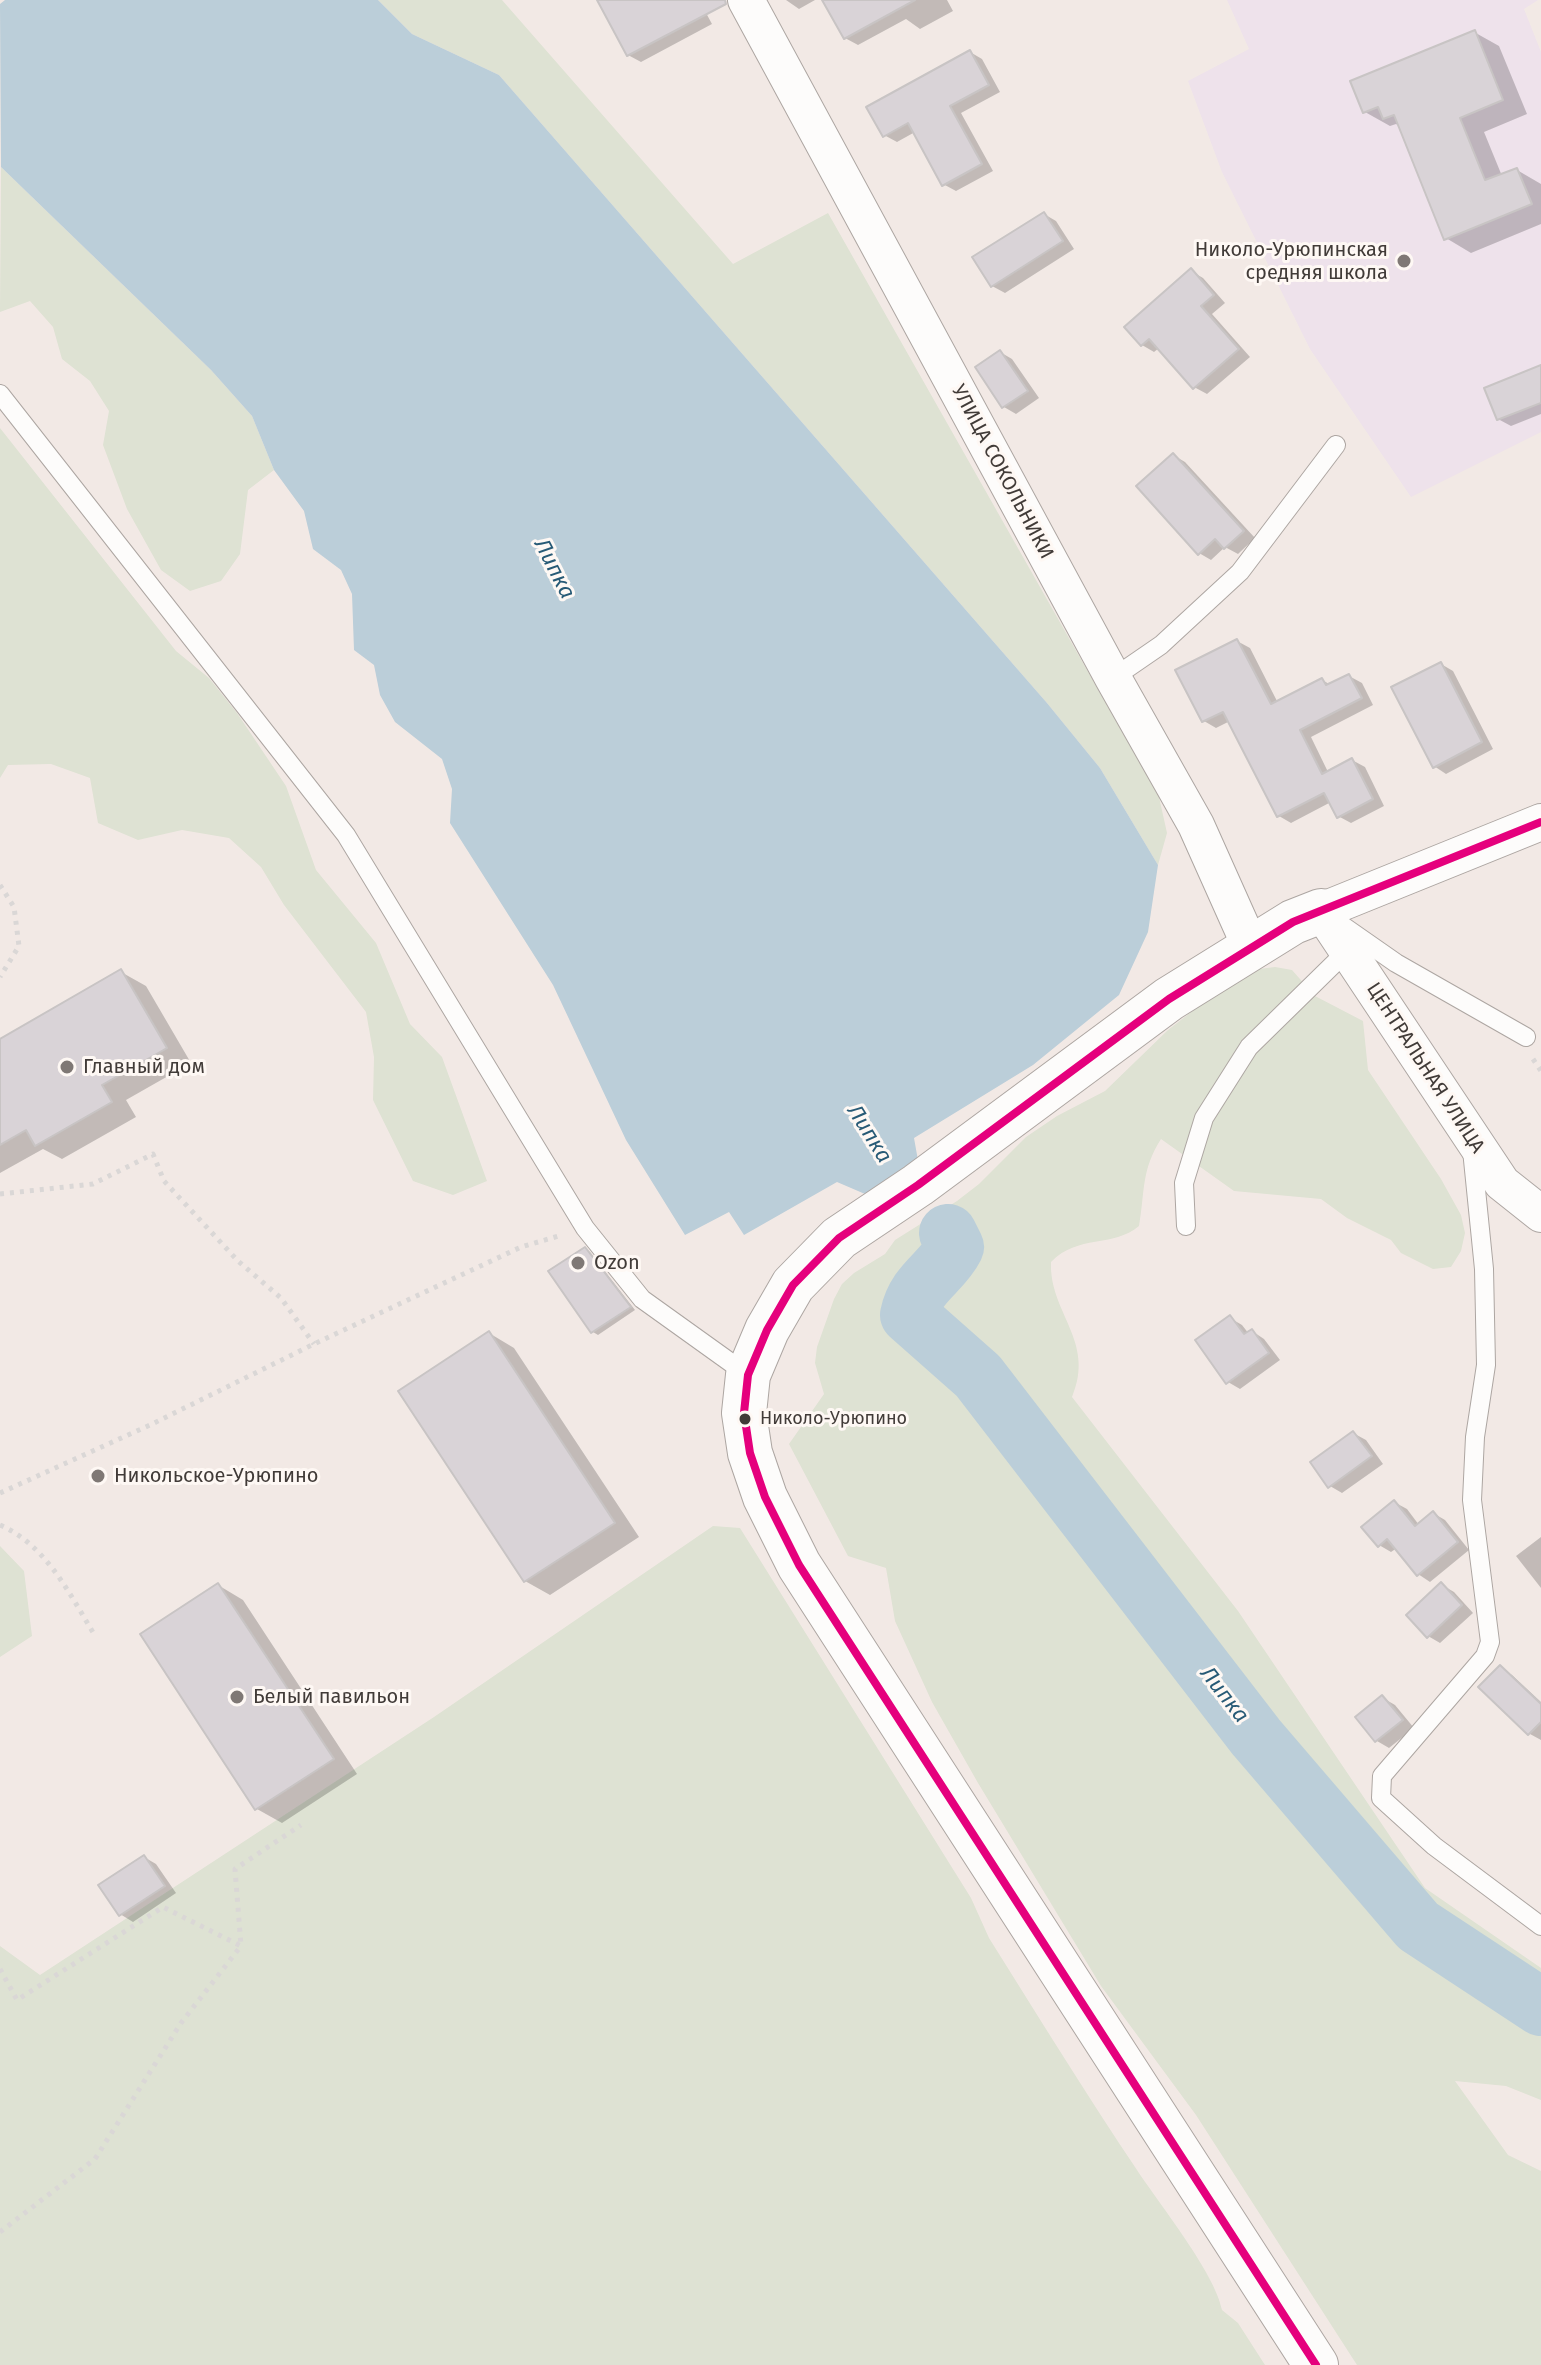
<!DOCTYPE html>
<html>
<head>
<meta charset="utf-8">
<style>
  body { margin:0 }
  canvas { display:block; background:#f2e9e5 }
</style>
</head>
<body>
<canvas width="1541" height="2365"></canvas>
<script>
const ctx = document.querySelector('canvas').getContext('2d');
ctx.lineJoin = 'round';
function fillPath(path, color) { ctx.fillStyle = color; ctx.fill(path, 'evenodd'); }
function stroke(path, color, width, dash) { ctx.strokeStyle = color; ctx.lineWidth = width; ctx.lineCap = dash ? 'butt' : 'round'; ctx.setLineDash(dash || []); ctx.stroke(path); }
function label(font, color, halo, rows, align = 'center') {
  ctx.font = font + ' "Fira Sans",sans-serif'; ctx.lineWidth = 6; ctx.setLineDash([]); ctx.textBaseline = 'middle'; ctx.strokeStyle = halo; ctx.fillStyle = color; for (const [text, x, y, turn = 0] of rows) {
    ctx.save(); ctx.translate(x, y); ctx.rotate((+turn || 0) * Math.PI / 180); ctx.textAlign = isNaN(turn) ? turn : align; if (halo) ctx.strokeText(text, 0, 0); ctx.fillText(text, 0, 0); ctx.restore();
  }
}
const education = new Path2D(`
  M1227,0h311l-14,9 17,43v380l-130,65 -101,-148 -88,-177 -34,-91 61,-32z`);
const green = new Path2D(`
  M378,0h124l231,264 95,-51 331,584 8,36 -9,32 -58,-97 -53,-65 -548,-628 -87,-41z
  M1,167l210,203 41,46 22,54 -26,20 -8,64 -19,27 -31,10 -29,-21 -34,-61 -24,-64 6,-34 -19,-30 -28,-22 -9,-32 -23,-26 -30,11z
  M0,428l176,223 33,27 28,35 49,73 30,84 60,73 34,81 32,33 45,124 -34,14 -40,-14 -40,-81 1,-43 -8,-45 -82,-107 -23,-38 -32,-29 -47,-8 -44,10 -40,-17 -8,-45 -39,-14 -43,1 -8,13z
  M1275,967l17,3 23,26 48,25 5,49 73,109 20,36 4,18 -4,18 -10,16 -18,2 -32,-16 -10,-13 -44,-22 -26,-19 -87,-8 -73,-52c-20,31 -16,53 -22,87 -26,22 -61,8 -88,36 -2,51 45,79 21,135l166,214 187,277 116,80v132l-35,-14 -51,-5 53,74 33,16v194h-184l-161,-250 -95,-129 -123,-203 -46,-81 -37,-81 -9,-53 -38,-12 -59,-112 35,-50 -9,-31 2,-16 17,-48 8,-15 12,-11 31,-19 10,-14 62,-39 22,-17 47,-47 31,-21 48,-25 63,-61 58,-45 33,-16z
  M713,1526l27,2 231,370 18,40c49,78 97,156 148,232 23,35 78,103 85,140l16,13 27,42h-1265v-419l40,29 394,-258z
  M0,1546l24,25 8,65 -32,21z`);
const water = new Path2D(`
  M5,0h373l34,34 87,41 548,628 53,65 58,97 -10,67 -29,63 -86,70 -119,73 5,28 -47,31 -35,-15 -93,53 -15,-23 -44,23 -59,-95 -73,-155 -103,-162 2,-34 -10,-30 -47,-37 -15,-27 -6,-30 -20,-15 -2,-56 -11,-24 -28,-21 -9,-38 -30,-41 -22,-54 -41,-46 -210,-203 -1,-163z`);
const shadow = new Path2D(`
  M599,0h100l13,24 -71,38 -13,-7z
  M786,0h29l-16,9z
  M824,0h123l6,11 -33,18 -14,-10 -48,26 -13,-7z
  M1474,32l25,14 28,68 -43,18 18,44 15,-6 24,14v40l-70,29 -25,-15 -46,-112 -4,-2 -6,2 -25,-14z
  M970,52l12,7 18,33 -39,21 32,58 -37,20 -13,-7 -28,-52 -18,10 -13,-7z
  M1044,214l12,7 18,28 -69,44 -13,-7z
  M1191,271l12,7 22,25 -13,11 38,43 -43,37 -13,-7 -35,-39 -5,4 -12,-7z
  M1000,352l12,7 27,39 -23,16 -12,-7z
  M1541,367v47l-30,12 -13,-7z
  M1173,455l12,7 70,76 -17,16 -13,-7 -14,13 -12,-7z
  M1237,641l13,7 28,55 44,-23 9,5 18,-9 13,7 11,22 -62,32 17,35 24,-12 13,7 19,39 -33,17 -13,-7 -7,-14 -40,21 -12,-7 -49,-95 -14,7 -12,-7z
  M1441,664l12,7 40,78 -47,25 -12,-8z
  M121,972l25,14 45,77 -65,37 10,17 -74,42 -19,-10 -43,24v-132z
  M585,1249l5,3 45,58 -37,25 -5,-3z
  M1230,1318l12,7 7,9 3,-3 12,8 16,21 -40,29 -12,-7z
  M489,1333l25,15 125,189 -89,58 -25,-14z
  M1353,1433l13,7 17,24 -41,29 -12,-7z
  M1394,1502l13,7 12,16 14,-12 12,7 24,30 -39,32 -12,-8 -21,-26 -6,4 -12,-7z
  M1541,1537v51l-25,-32z
  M218,1585l25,15 114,174 -75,49 -25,-14z
  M1442,1585l12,7 19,21 -33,30 -12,-7z
  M1500,1668l12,7 29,27v38l-11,-6 -49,-47z
  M1383,1698l12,7 19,23 -25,20 -12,-7 -19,-24z
  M144,1857l12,7 20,29 -43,29 -13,-8z`);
const river = new Path2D(`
  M948,1233l7,14c-13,26 -39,35 -46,68l69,61 278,361 162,189 123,81`);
const building = new Path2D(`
  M597,0h128l1,4 -99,52z
  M822,0h93l-71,39z
  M1475,30l28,70 -43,18 25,62 32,-12 15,36 -88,36 -50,-125 -11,4 -5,-12 -15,6 -13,-32z
  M970,50l19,35 -39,21 32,58 -40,22 -34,-63 -25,14 -17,-30z
  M1044,212l19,29 -72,46 -19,-30z
  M1191,268l23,27 -13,11 38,43 -46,40 -44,-50 -8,7 -17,-19z
  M1000,350l28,41 -26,17 -27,-41z
  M1541,365v38l-44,17 -13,-32z
  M1173,453l71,78 -20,18 -9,-10 -17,16 -62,-69z
  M1237,639l34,65 51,-26 4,7 23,-11 13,24 -62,32 22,44 30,-16 21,41 -36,19 -13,-25 -47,24 -54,-105 -21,10 -27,-52z
  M1441,662l41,80 -49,26 -42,-81z
  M121,969l46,79 -65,37 10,17 -77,44 -9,-16 -26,15v-106z
  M585,1247l46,60 -40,26 -43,-62z
  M1230,1315l14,19 8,-5 17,24 -43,31 -31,-44z
  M489,1331l126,192 -91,59 -126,-191z
  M1353,1431l19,25 -44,32 -18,-26z
  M1394,1500l21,26 18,-15 25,31 -41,34 -30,-37 -9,8 -17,-20z
  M1441,1582l21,23 -35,33 -21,-23z
  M218,1583l116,176 -79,51 -115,-176z
  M1500,1665l41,39v18l-13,13 -50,-48z
  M1382,1695l21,25 -28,22 -20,-25z
  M144,1855l21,31 -46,30 -21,-31z`);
const path = new Path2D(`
  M0,885l14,22 5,39 -19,31
  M1533,1059l8,12
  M0,1194l93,-10 60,-30 11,27 74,80 43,37 33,46
  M0,1493l150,-68 164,-81 207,-97 41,-12
  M0,1525c46,20 69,68 94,109
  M0,1969l17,31 146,-93 78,39 -6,-77 66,-44
  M0,2232l95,-73 86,-136 60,-77`);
const service = new Path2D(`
  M0,394l346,441 239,393 57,71 106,76
  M1113,678l48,-33 79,-73 96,-127
  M1343,926l53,37 130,74
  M1472,1150l12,119 2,96 -11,72 -3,63 18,142 -5,14 -103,120 -1,22 53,48 107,80
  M1186,1226l-2,-43 20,-65 45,-71 98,-96`);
const minor = new Path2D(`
  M746,0l367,678 83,147 55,123
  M1541,822l-220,89 181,272 39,31`);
const tertiary = new Path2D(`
  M1316,2365l-517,-800 -34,-68 -15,-44 -6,-40 4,-38 19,-45 26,-45 46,-47 79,-53 251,-186 124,-77 28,-11`);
const bus1 = new Path2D(`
  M1316,2365l-517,-800 -34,-68 -15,-44 -6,-40 4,-38 19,-45 26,-45 46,-47 79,-53 251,-186 124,-77 248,-100`);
const markers = [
  [1404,261,8,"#7f7875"],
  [67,1067,8,"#7f7875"],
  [578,1263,8,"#7f7875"],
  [745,1419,7,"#413b38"],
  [98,1476,8,"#7f7875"],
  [237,1697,8,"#7f7875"]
];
const busNames = [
  ["Николо-Урюпино",760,1419]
];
const poiNames = [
  ["Николо-Урюпинская",1388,250,"right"],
  ["средняя школа",1388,273,"right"],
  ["Главный дом",83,1067],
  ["Ozon",594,1263],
  ["Никольское-Урюпино",114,1476],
  ["Белый павильон",253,1697]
];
const streetNames = [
  ["УЛИЦА СОКОЛЬНИКИ",1002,472,62],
  ["ЦЕНТРАЛЬНАЯ УЛИЦА",1425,1068,57]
];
const waterNames = [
  ["Липка",554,569,63],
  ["Липка",869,1134,58],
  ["Липка",1224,1695,52]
];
fillPath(education, '#eee2eb');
fillPath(green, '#dee2d3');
fillPath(water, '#bbced9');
fillPath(shadow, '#0003');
stroke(river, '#bbced9', 58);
fillPath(building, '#d9d3d7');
stroke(building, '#c8c4c4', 2);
stroke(service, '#ada6a2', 20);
stroke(minor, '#ada6a2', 38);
stroke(tertiary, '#ada6a2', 46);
stroke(path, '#dad7d6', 5, [4, 6]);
stroke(service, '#fdfcfb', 18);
stroke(minor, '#fdfcfb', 36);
stroke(tertiary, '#fdfcfb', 44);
stroke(bus1, '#e5007d', 8);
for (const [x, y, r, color] of markers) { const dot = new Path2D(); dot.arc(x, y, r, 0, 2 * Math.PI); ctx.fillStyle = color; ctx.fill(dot); stroke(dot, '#fef8f4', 3); }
label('18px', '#413b38', '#fef8f4', busNames, 'left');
label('20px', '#413b38', '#fef8f4', poiNames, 'left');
label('20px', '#413b38', '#fef8f4', streetNames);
label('italic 22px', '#275a76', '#fef8f4', waterNames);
</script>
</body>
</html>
